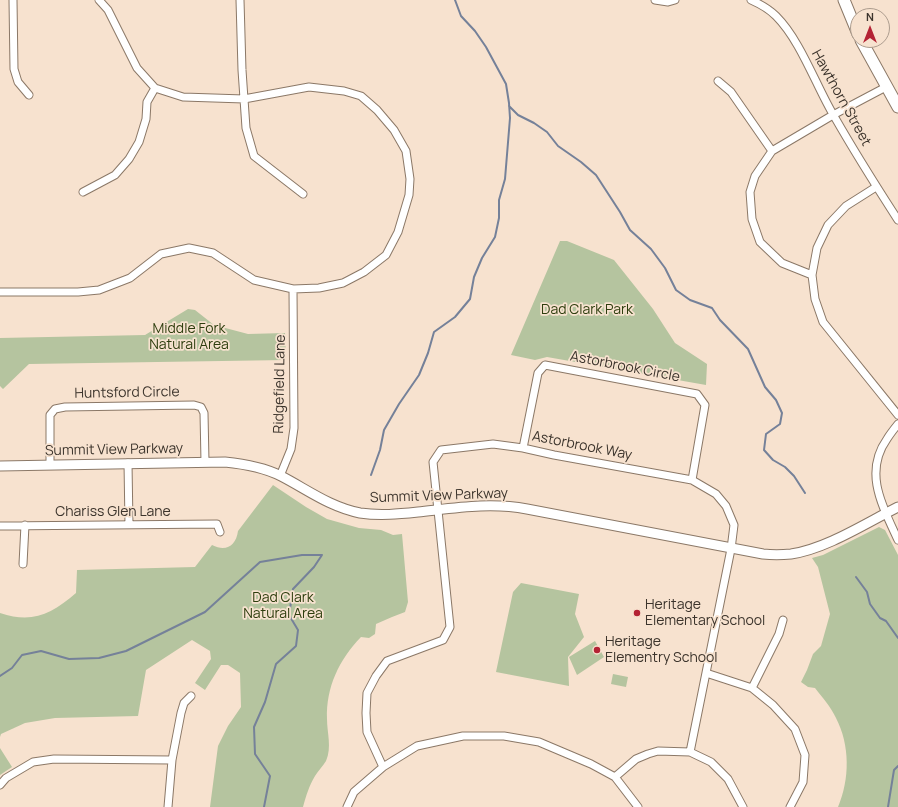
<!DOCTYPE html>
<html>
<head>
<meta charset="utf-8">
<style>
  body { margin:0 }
  #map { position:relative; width:898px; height:807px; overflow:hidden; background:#f7e2cf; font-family:Manrope,sans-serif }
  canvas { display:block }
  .north { position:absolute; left:850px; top:8px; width:40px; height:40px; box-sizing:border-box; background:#f7e2cf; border:1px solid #ac9c8e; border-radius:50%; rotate:0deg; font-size:11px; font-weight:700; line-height:16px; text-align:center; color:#3c342c }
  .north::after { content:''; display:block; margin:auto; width:14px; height:18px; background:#b42234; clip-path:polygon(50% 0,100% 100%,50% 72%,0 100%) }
</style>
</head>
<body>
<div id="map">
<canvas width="898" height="807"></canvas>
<div class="north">N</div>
</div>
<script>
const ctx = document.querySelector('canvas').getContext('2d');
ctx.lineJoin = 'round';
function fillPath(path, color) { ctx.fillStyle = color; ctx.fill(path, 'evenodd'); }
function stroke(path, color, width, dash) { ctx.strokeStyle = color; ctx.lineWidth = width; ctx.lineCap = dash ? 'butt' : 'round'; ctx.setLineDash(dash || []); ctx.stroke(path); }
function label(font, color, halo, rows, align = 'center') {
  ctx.font = font + ' Manrope,sans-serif'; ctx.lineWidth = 3.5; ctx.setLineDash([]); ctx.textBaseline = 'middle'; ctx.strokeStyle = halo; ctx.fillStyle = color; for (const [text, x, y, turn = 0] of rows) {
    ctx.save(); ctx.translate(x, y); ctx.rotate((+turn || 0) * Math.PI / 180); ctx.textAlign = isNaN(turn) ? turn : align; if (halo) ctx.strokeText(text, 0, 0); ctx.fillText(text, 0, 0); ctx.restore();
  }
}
const green = new Path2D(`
  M560,241h7l47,19 39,49 22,34 32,21 -1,21 -159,-28 -12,3 -24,-5z
  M188,309l7,1 19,15 34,9 37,-1 1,27 -257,4 -26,25 -3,-3v-48l145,-3z
  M273,485l33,22 21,12 32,9 22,2 12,5 9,-1 6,68 -3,10 -13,5 -16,7 -1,10 -6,4 -8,-1c-22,23 -35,50 -34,82 0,14 5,28 -1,42 -3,5 -8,10 -11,15 -6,10 -9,20 -12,31h-93l8,-61 10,-20 13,-19 -1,-34 -12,-8h-7l-16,25 -10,-7 16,-24 -1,-8 -18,-11 -46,30 -8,46 -83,2 -30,5 -24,11 -1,3v-124c33,11 51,1 76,-20l1,-23 118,-3 17,-22c14,7 24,1 26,-14z
  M879,527l6,3 13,25v252h-60c12,-28 12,-62 -2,-89 -5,-11 -14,-21 -21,-30l-7,-1 -7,-5 6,-12 6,-16 8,-8 9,-32 -12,-47 -6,-9 11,-3z
  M521,583l58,11 -4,20 9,23 -16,20 1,29 -73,-14 17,-80z
  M595,641l9,16 -27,18 -8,-18z
  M613,674l15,3 -2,10 -15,-3z
  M0,748l12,19 -12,8z`);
const stream = new Path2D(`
  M509,106l9,9 16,8 13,9 11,14 23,16 15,13 24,37 10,18 21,19 14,19 11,22 14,10 22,8 8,12 28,29 17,38 11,13 6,13 -2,11 -14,10 -2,16 9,10 12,7 9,9 11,17
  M371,475l9,-25 4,-20 15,-26 20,-29 9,-22 6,-21 21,-15 15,-18 4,-22 8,-19 13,-21 4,-19v-18l6,-21 5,-61 -1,-15 -3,-19 -20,-37 -11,-16 -14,-15 -6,-16
  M856,577l11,15 3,12 10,14 6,3 12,17
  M0,676l12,-8 10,-13 19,-4 28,8 30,-1 27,-7 79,-39 55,-50 42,-7h20
  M264,807l6,-31 -15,-22 -1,-27 11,-25 11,-38 20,-18 2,-16 -9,-15 4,-26 21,-22 8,-12
  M888,807l6,-37 4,-4`);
const minor = new Path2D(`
  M13,0l1,69 4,13 11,13
  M240,0l2,70 4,58 8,28 49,38
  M655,0l13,2 7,-2
  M751,0c9,4 18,9 25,16 25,25 40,70 58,100 20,35 42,70 64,104
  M718,81l13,11 41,59
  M876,187l-30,19 -18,19 -11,23 -5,27 3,24 8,23 75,93
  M83,192l32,-17 14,-16 10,-17 7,-23 1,-17 8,-14
  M812,275l-30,-12 -22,-21 -8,-23 -2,-27 5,-16 17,-25 61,-36 53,-28
  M0,292h78l21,-2 31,-12 31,-24 28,-6 24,5 41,27 39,9 26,-1 24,-5 21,-11 22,-17 12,-23 11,-37 1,-16 -4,-28 -12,-21 -17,-20 -16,-14 -17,-5 -35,-4 -65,12 -61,-2 -28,-9 -18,-20 -29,-58 -9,-10
  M898,424c-4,5 -8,10 -11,15 -24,34 -4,68 11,101
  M523,448l15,-75 7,-8 152,29 8,11 -13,75
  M128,463l1,62
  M50,465v-50l5,-6 10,-2 129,-2 7,2 3,6 1,49
  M280,476l11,-27 3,-21 -1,-139
  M0,526l217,-2 3,8
  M23,564l2,-39
  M706,673l46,15 21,17 22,24 10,26 -2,27 -13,25
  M752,688l27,-54 4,-14
  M383,767l-16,-35 -1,-19 1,-20 9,-17 11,-15 56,-21 7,-13 -17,-165 8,-12 52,-6 30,4 31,7 138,25 24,14 10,12 8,19 -3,24 -41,203
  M615,777l21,-18 12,-5 10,-3 32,1 21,10 17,17 15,28
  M0,785l6,-7 27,-16 21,-3 118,1
  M168,807l4,-47 9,-47 3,-10 7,-7
  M347,807l7,-15 29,-25 34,-21 46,-10h41l35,6 52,22 24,13 23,30`);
const tertiary = new Path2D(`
  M0,466l225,-4c20,2 38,5 56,14 27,14 49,31 79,37 20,3 39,1 58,-1 37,-4 72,-10 109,-3l236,45c9,1 18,1 28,0 35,-5 75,-31 107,-47`);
const secondary = new Path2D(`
  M844,0l14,34
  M861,40l37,67`);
const markers = [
  [637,613,4,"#b42234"],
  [597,650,4,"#b42234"]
];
const streetNames = [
  ["Hawthorn Street",841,98,61],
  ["Astorbrook Circle",625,367,11],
  ["Ridgefield Lane",280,384,-89],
  ["Huntsford Circle",127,393,-1],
  ["Astorbrook Way",582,446,11],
  ["Summit View Parkway",114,450,-1],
  ["Summit View Parkway",439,496,-2],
  ["Chariss Glen Lane",113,512]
];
const parkNames = [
  ["Dad Clark Park",587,310],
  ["Middle Fork",189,329],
  ["Natural Area",189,345],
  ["Dad Clark",283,598],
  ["Natural Area",283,614]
];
const poiNames = [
  ["Heritage",645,605],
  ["Elementary School",645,621],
  ["Heritage",605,642],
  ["Elementry School",605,658]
];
fillPath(green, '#b5c49f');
stroke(stream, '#758199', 2);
stroke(minor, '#8b7867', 9);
stroke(tertiary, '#8b7867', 11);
stroke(secondary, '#8b7867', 13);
stroke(minor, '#fff', 7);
stroke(tertiary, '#fff', 9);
stroke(secondary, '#fff', 11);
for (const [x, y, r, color] of markers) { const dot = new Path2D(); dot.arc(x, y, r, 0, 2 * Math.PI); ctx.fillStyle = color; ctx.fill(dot); stroke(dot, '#f7e2cf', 1.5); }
label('14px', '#3c342c', '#f7e2cf', streetNames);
label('14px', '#2e3e0e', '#f7e2cf', parkNames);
label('14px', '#3c342c', '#f7e2cf', poiNames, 'left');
</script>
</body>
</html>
